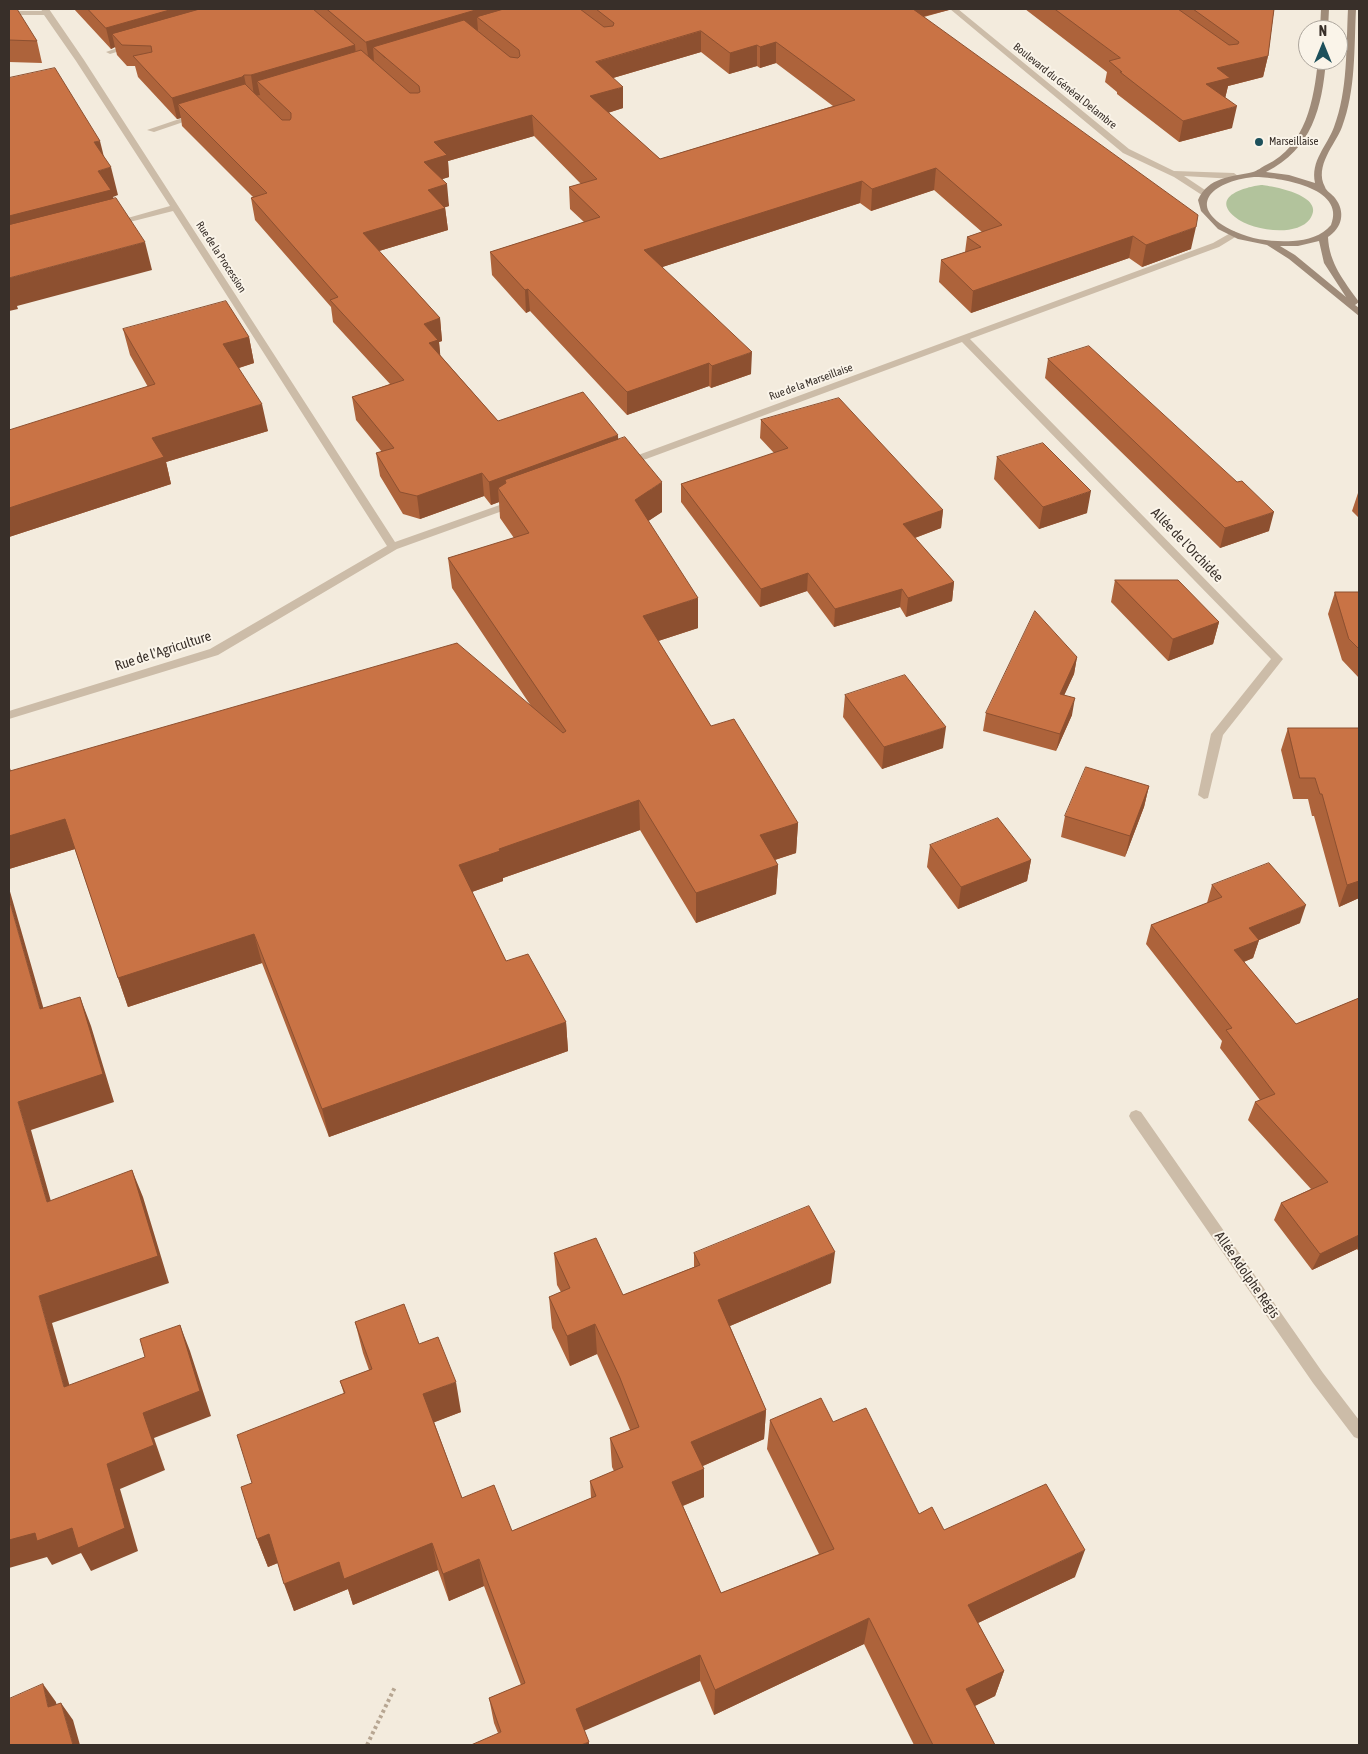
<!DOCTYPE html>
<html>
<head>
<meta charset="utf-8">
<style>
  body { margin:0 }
  #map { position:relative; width:1368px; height:1754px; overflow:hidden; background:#f3ebdd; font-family:"Asap Condensed",sans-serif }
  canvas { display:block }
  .frame { position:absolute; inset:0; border:10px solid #382f29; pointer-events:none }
  .north { position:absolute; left:1298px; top:20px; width:50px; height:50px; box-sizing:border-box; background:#faf4e9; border:1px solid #aca59c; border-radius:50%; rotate:0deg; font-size:14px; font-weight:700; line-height:20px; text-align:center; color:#382f29 }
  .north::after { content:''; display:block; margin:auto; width:18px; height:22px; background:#1d505b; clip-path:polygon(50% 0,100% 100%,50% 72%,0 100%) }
</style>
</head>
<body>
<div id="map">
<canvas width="1368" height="1754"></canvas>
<div class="frame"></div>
<div class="north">N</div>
</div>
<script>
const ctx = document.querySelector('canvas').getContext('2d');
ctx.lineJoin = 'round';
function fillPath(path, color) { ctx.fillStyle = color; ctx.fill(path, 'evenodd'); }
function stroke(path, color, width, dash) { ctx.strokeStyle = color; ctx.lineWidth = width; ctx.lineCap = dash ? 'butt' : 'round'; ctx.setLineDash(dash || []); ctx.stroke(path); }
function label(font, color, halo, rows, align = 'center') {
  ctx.font = font + ' "Asap Condensed",sans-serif'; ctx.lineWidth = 4; ctx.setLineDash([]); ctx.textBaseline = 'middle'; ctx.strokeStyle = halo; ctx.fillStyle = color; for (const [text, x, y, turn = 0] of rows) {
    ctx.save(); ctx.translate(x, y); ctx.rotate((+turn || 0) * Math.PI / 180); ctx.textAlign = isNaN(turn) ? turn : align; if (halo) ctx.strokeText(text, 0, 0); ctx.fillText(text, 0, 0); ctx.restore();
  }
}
const green = new Path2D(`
  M1261,185c13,1 66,11 49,34 -14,19 -60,11 -75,-2 -25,-21 11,-30 26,-32z`);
const path = new Path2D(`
  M367,1745l28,-58`);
const street = new Path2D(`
  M41,9h8l35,51 311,482 116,-41h8l1,2 -1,2 -122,44 -179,106 -209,64v-8l201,-62 177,-103 -214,-335 -59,15 -4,-3 60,-17 -94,-145 -32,-46h-35v-4h33z
  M950,9h8l171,140 45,22 60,2 4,3 -4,3 -50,-3 24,16v4l-3,1 -31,-20 -51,-24z
  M129,44l7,2 -26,8 -4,-2z
  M194,114l7,2 -47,16 -7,-2z
  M1234,231l4,3 -1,2 -18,11 -249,92 313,320 -60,76 -15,63 -4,1 -6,-4 13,-61 60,-75 -309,-317 -332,123h-8l-1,-2 1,-2 591,-218z
  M1136,1110l5,2 182,261 36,47v19l-5,-2 -41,-54 -182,-263 -2,-4 2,-4z`);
const secondary = new Path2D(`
  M1321,9h8l-1,21h-8z
  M1348,9h8c-2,39 0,81 -14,118 -7,18 -28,39 -17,60 1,4 7,7 10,11 11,14 7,30 -7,39 1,26 16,44 31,65l-4,3 4,3v8l-70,-57 -22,-14 -29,-6 -20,-10 -17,-18 -3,-11c10,-23 33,-23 55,-28 4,-1 9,-5 13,-7 40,-19 48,-65 52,-105h8c-4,48 -14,89 -60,112l23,3 26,8c-5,-22 12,-37 19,-56 14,-37 12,-79 14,-118zM1254,177c23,0 93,10 77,48 -9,11 -24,15 -38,16 -20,1 -39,-1 -57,-9 -53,-24 -25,-51 18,-55zM1319,241l5,22 22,34 -51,-42 -15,-9h18z`);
const wall = new Path2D(`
  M9,9l28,32 5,22 -33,-1z
  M74,9h875v1l-25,7 267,232 -49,18 -13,-9 -158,55 -32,-31 2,-22 24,-8 2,-15 15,-5 -48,-42 -63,21 -11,-8 -198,64 89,107 -40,14 -2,-2 -82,29 -97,-104 -4,2 -34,-38 -2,-23 94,-30 -14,-13 -1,-22 12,-3 -47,-48 -86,25 1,16 -7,2 7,27 -4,1 3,23 -69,21 61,67 2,23 -3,1 1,13 58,66 121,18 43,73 -14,9 50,107 -40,13 53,85 87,97 -2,30 -21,7 3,5 -2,29 -80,29 -56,-93 -137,48v3l-31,11 34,69 60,61 2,29 -239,86 -67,-174 -134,44 -53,-158 -66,20v-104l2,6 520,-65 -79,-118 -4,-30 66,-20 -14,-20 -1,-16 -8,3 -7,-9 -64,23 -17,-5 -23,-38 -4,-23 6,-1 -26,-32 -4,-23 38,-13 -57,-62 -2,-15 -76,-87 -4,-22 2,-1 -71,-71 -1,-8 -4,1 -39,-42 -3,-11h-8l-10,-11 -2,-8 -4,2zM701,52l28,22 28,-8 3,2 16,-5 57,43 -173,53 -52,-46 15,-5 -10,-30z
  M1025,9h249l-6,47 -5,21 -35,9 -3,12 7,30 -53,14 -62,-48v-2l-12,-10 2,-10z
  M123,329l126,8 5,26 -15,5 29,63 -102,31 5,22 -162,53 139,-150 -18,-32z
  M1048,359l221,172 -49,17 -175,-170z
  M761,420l182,90 -2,18 -26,10 39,44 -2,19 -46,16 -6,-10 -66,20 -27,-36 -47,16 -79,-105v-18l93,-31 -14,-15z
  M997,457l90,56 -48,16 -45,-50z
  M1359,492v26l-7,-7 6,-18z
  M1115,580l104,42 -6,22 -45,17 -57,-59z
  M1335,592h24v86l-17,-18 -14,-46z
  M1077,657l-3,17 -10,21 8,20 -16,36 -73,-20 3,-18z
  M845,695l98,53 -61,21 -39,-52z
  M1288,728h71v170l-20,9 -25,-91h-2l-4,-17h-15l-12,-49z
  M1149,786l-5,21 -19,50 -64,-20 4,-21z
  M930,845l101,15 -4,21 -69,28 -31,-42z
  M1212,885l88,38 -41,17 -6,18 -9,4 52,62 63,-26v254l-2,-3 -45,21 -38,-50 7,-17 30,-14 -63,-69 7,-18 5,-2 -40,-52 2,-7 -76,-97 5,-19 56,-22z
  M554,1253l69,42 71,-28v-14l137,30 -101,43 36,84 -2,29 -61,27 1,31 -21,9 38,87 98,-39 -52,-105 3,-29 63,2 86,92 25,16 131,47 -97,46 26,48 -9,25 -20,10 20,39h-81l-50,-101 -150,71 -14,-34 -202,52 -4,-10 -5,-25 32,-13 -37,-99 -35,15 -11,-31 -85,35 -5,-16 -54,22 -16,-48 -10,4 -11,-28 -5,-56 92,-89 -4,-13 29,-11 -6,-17 -8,-31 64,22 42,68 -27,10 28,76 50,33 79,-33 -1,-17 24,-10 -2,-4 -2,-29 20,-8 -9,-22 -24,-54 -27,12 -18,-38 -3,-31 12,-5 -4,-7z`);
const shadedWall = new Path2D(`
  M173,9h78l-139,25 3,13 -4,2 -5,-21z
  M479,9h72l-74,8 1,14 -93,27 -12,-11 1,14 -5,2 -3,-21z
  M902,9h47v1l-48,12z
  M701,31v21l-105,31v-21z
  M776,42v21l-16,5v-21z
  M355,45l2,21 -100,15 3,14 -6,1 -3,-21z
  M757,45v21l-28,8 1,-21z
  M1268,56l-5,21 -35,9 -3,13 -19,-15 11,-16z
  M244,75l4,21 -70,8 3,14 -4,1 -5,-21z
  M623,87v21l-32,10 -1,-22z
  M1237,106l-5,22 -53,14 4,-21z
  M532,115l2,21 -86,25 1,16 -22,7 -3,-22 10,-20z
  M100,141l7,28 -13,-27z
  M111,167l7,28 -5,2 5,21 -109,28v-30l89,-45z
  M936,168l-2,22 -63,21 1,-22z
  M862,181l-2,22 -216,70v-23z
  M447,184l2,22 -19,6 -2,-22z
  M445,208l3,22 -82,25 -3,-22z
  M1196,227l-5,22 -49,18 4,-22z
  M1133,236l-4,22 -158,55 2,-22z
  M145,242l7,28 -135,36 1,3 -9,2v-33z
  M528,289l2,22 -4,2 -1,-23z
  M440,318l2,23 -3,1 2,20 -10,3 -7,-41z
  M249,337l5,26 -25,8 -6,-27z
  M752,352l-1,22 -40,14 1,-22z
  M709,363v23l-82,29v-23z
  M262,404l6,27 -102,31 5,22 -162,53v-29l143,-70z
  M618,435l1,23 -113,25 -1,-3 2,19 -9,-11 1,14 -8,3 -2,-23z
  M482,473l2,23 -64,23 -3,-23z
  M662,482v30l-27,18v-30z
  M1091,491l-4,22 -48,16 4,-22z
  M943,510l-2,18 -40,15 2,-19z
  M1274,512l-5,19 -49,17 5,-20z
  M808,573l-1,18 -47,16 1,-18z
  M954,582l-2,19 -46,16 2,-19z
  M902,589l-2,18 -66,20 1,-18z
  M698,598v30l-55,18v-30z
  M1219,622l-6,22 -45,17 5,-22z
  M1077,657l-3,17 -17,37 3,-17z
  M1075,698l-3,17 -16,36 4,-17z
  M946,727l-3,21 -61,21 2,-22z
  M1149,786l-5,21 -19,50 5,-21z
  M639,800l1,30 -137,48v3l-40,14 -4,-30 40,-16z
  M65,819l10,30 -66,20v-33z
  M798,823l-2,30 -37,12 1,-30z
  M1031,860l-4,21 -69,28 3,-22z
  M778,865l-2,29 -80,29v-30z
  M1359,881v17l-20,9 8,-22z
  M9,888l43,150 -12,-29 -31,-110z
  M1306,905l-6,18 -55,23 14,-6 -6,18 -25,10 6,-18 15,-22z
  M254,934l8,29 -134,44 -10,-29z
  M80,997l11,29 23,76 -83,28 28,100 -12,-28 -29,-100z
  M566,1022l2,29 -239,86 -7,-28z
  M132,1170l11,27 26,86 -117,40 25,89 -13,-25 -25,-91z
  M1359,1235v9l-2,5 -45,21 8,-16z
  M835,1252l-4,31 -113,48v-31z
  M595,1324l2,30 -27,12 -3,-30z
  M180,1325l10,26 21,65 -57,22 11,32 -45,19 18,62 -47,20 -10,-18 -29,12 -5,-8 -38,11v-28l98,-76 36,-51z
  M456,1382l5,30 -31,12 -7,-30z
  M766,1410l-2,29 -73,32v-29z
  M704,1469v28l-32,13v-28z
  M269,1534l11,28 -12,5 -11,-28z
  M432,1543l6,27 -85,35 -5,-16 -54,22 -10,-27 55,-22z
  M1085,1550l-10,27 -114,54 7,-26z
  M479,1559l5,27 -35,15 -6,-27z
  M869,1618l-5,26 -150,71 1,-25z
  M700,1655v26l-121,52 -3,-24z
  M1004,1671l-9,25 -37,18 8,-25z
  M43,1684l13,18 4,23 -12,-18z
  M61,1703l12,17 7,25h-7z
  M589,1742v3h-8z`);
const building = new Path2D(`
  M9,9h8l20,32 -28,-1z
  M88,9h85l-67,19z
  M200,9h113l42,36 -104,30h-7l-2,2 -70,21 -39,-42 19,-4 -1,-6 -29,-1 -10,-11z
  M327,9h152l-113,33z
  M504,9h76l24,18 9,-1 1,-3 -18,-14h317l285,206 -2,12 -50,18 -13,-9 -160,55 -32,-31 40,-13 -14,-10 35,-12 -66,-57 -64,21 -10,-8 -218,69 108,102 -40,14 -3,-3 -82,29 -99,-103 -3,1 -35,-38 110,-35 -31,-30 28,-8 -65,-64 -98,27 13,13 -23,7 23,22 -19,6 17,18 -82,25 77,85 -16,6 14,16 -9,3 69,78 85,-29 35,43 -129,47 -7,-9 -65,23 -17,-4 -24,-39 18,-5 -42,-51 52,-17 -74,-80 8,-3 -87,-99 16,-5 -89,-89 67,-20 37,36h8l1,-2v-5l-34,-32 104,-31 49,43h8l2,-1 -1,-6 -46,-39 91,-27 46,37 8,1 2,-2 -1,-6 -42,-33zM701,31l29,22 27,-8 3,2 16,-5 79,58 -195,59 -70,-63 33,-9 -27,-25z
  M1055,9h123l51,36 9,-1 1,-2 -46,-33h81l-6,47 -51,12 13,10 -24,6 31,22 -54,15 -63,-49h2l-13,-11 11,-3z
  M55,68l45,73 -6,1 17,25 -13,4 13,19 -102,26v-138z
  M116,198l29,44 -136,36v-53z
  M226,301l23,36 -26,7 39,60 -110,34 12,19 -155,51v-78l146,-46 -32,-55z
  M1089,346l148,136 5,-1 32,31 -49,16 -177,-169z
  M839,398l104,112 -40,14 51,58 -46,16 -6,-9 -67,20 -27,-36 -47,16 -80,-105 107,-36 -27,-28z
  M625,437l37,45 -27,18 63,98 -55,18 68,110 23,-7 64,104 -38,12 18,30 -82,28 -57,-93 -140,49 1,2 -41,14 47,96 22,-7 38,68 -244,87 -68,-175 -136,44 -53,-159 -56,17v-67l1,2 447,-128 106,90 3,-2 -118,-173 81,-25 -31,-45 8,-5 -1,-3z
  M1043,443l48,48 -48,16 -46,-50z
  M1115,580h63l41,42 -46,17z
  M1335,592h24v57l-10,-10z
  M1035,611l42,46 -17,37 15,4 -15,36 -74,-21z
  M905,675l41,52 -62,20 -39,-52z
  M1288,728h71v153l-12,4 -25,-91h-2l-5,-16h-15z
  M1086,767l63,19 -19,50 -65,-20z
  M998,818l33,42 -70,27 -31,-42z
  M1269,863l37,42 -57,23 10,12 -25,10 62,74 63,-26v237l-39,19 -39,-51 47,-21 -73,-80 20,-8 -49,-64 6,-2 -81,-103 71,-28 -10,-12z
  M9,899l31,110 40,-12 23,77 -85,28 29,100 85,-32 26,86 -119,40 25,91 81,-30 -5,-18 40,-14 20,66 -57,22 11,32 -47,19 18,64 -47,20 -6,-20 -35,13 -2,-8 -26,7z
  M809,1206l26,46 -117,48 48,110 -75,32 13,27 -32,13 49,111 113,-44 -64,-129 51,-22 12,24 33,-14 53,106 13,-7 12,23 102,-46 39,66 -117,55 36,66 -38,18 29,56h-62l-64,-127 -154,72 -15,-35 -124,54 13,33 -8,3h-110l30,-13 -12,-34 36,-15 -46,-124 -36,15 -11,-31 -88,36 -5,-17 -55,22 -15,-50 -12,5 -16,-52 11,-4 -15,-48 108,-42 -5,-12 32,-12 -17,-47 49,-18 15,40 19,-7 18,45 -33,12 39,104 32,-13 18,46 84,-35 -6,-15 33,-14 -13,-29 29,-11 -19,-49 -25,-54 -28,12 -18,-39 21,-9 -16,-35 42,-15 27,57 77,-30 -6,-12z
  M43,1684l5,23 13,-4 12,42h-64v-46z`);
const markers = [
  [1259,142,5,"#1d505b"]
];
const farStreetnames = [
  ["Boulevard du Général Delambre",1065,86,39],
  ["Rue de la Procession",221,257,57],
  ["Rue de la Marseillaise",811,382,-20]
];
const farPoinames = [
  ["Marseillaise",1269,142]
];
const streetNames = [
  ["Allée de l'Orchidée",1187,545,46],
  ["Rue de l'Agriculture",163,651,-18],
  ["Allée Adolphe Régis",1247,1275,55]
];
fillPath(green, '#b2c39c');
stroke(path, '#b7a692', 4, [3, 3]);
fillPath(street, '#ccbca8');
fillPath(secondary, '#9f8b79');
fillPath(wall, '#ad633b');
fillPath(shadedWall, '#8d5030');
fillPath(building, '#c97345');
stroke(building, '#8d5030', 1);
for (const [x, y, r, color] of markers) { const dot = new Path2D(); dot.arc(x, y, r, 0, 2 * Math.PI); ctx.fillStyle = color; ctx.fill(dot); stroke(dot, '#faf4e9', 2); }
label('11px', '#382f29', '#faf4e9', farStreetnames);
label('11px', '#382f29', '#faf4e9', farPoinames, 'left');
label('14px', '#382f29', '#faf4e9', streetNames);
</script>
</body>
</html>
